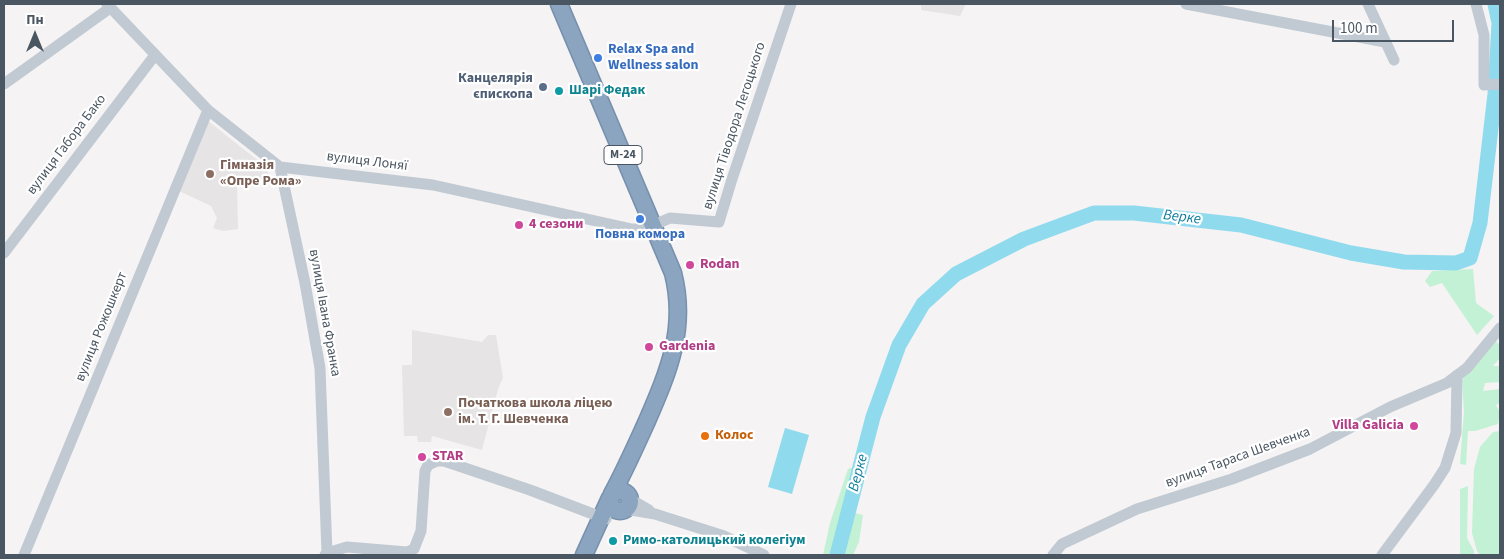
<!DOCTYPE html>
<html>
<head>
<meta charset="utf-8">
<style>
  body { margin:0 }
  #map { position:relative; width:1504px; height:559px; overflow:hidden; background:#f5f3f3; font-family:"Source Sans 3",sans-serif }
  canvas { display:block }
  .frame { position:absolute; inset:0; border:5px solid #4a5661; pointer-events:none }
  .north { position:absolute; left:10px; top:10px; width:50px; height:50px; -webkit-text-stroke:4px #fff; paint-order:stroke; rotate:0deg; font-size:14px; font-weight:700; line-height:20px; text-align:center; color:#4a5661 }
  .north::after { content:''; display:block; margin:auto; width:18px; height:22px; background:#4a5661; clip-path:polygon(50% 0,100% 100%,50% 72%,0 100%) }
  .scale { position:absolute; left:1332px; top:20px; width:122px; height:22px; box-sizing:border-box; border:2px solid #4a5661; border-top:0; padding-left:6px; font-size:15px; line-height:18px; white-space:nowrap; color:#4a5661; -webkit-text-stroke:4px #fff; paint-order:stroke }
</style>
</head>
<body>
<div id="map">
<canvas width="1504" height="559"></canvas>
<div class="frame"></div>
<div class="north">Пн</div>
<div class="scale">100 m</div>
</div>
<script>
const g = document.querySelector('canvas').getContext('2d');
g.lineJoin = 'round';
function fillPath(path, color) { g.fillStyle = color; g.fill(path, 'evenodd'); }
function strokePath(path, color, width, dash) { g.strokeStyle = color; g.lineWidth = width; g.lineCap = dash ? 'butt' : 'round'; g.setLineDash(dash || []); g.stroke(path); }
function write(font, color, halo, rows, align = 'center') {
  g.font = font + ' "Source Sans 3",sans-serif'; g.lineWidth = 4.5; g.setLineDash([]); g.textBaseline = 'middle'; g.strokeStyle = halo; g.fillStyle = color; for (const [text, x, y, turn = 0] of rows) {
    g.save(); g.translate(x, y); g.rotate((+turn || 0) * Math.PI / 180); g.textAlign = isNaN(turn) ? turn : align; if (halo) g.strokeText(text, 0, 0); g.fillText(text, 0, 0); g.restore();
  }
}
fillPath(new Path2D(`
  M921,4H966L960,16L921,10Z
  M207,120L266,167L270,178L237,185L238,229L223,231L213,228L217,218L211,206L177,190Z
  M412,330L482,342L488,335H496L503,378L498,389L482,450L432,436L431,442H418L417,436H404L402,365H412Z`), '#e6e4e5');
fillPath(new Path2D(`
  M1473,269L1476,303L1494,316L1477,335L1442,283L1430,287L1425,281L1432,271Z
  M1496,341L1500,346V358L1493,366H1500V382L1485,383L1483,391L1500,389V403L1496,405L1500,412L1498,424L1475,431H1468L1466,465L1460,464L1464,412L1462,381L1464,375Z
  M1500,431V555H1480L1477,551L1472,533L1474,469L1480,447L1493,432Z
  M854,467L847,511L863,515L859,542L853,555H823L830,523L848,469Z
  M1468,486L1467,538L1474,551V555H1460V489Z`), '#c3f1d5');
fillPath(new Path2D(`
  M785,428L809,435L792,494L768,487Z`), '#90daee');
strokePath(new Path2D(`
  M837,555L873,417L899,345L923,304L956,274L1024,239L1094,213H1134L1241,225L1351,253L1404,262L1456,263L1470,258L1480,223L1495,94L1499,23L1495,4`), '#90daee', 15);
const highway = new Path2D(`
  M559,4L673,273C687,328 669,370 647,421C636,445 625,470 612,494
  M610 501a10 10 0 1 1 20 0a10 10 0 1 1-20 0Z
  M584,555L610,498`);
strokePath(highway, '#7690ad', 19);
strokePath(new Path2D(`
  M107,4L208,110L280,167L433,185L632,229H645L670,218L719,222L732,179L791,4
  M1186,4L1385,42
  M1368,4L1394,60
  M1476,4L1484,35V85L1500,84
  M4,84L110,8
  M280,167L305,283L320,368L327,553L325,555
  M4,253L155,55
  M630,499L649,510
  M625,509L655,514L724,536L764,555
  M327,553L347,547L407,552L414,549L421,531L425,471L428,465L437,461H444L530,490L606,519
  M24,555L208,110
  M1053,555L1062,544L1137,509L1232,479L1310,449L1390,407L1447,383L1467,368L1500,328
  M1382,555L1434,485L1445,468L1456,433L1457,375`), '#c1cad2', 11);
strokePath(highway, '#8ba5c1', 16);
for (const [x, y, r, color] of [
  [598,58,5,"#3f7fe0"],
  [543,87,5,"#5c6f8a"],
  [559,91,5,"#0f9aa8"],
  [210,174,5,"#8d6e63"],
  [640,219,5,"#3f7fe0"],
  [519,225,5,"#d1479c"],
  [690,265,5,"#d1479c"],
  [649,347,5,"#d1479c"],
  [448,412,5,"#8d6e63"],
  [1414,426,5,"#d1479c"],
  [705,436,5,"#e8710a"],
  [422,457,5,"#d1479c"],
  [613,541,5,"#0f9aa8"]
]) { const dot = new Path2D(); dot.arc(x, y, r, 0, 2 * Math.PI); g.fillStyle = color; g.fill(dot); strokePath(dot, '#fff', 2); }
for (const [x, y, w] of [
  [623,155,38]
]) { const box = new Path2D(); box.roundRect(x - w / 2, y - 9.5, w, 19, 4); g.fillStyle = '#fff'; g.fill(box); strokePath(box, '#4a5661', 1); }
write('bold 12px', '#4a5661', null, [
  ["М-24",623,155]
]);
write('bold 14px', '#366cbe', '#fff', [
  ["Relax Spa and",608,50],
  ["Wellness salon",608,66],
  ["Повна комора",640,235,"center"]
], 'left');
write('bold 14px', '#4e5e75', '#fff', [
  ["Канцелярія",533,79],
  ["єпископа",533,95]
], 'right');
write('bold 14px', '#0d838f', '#fff', [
  ["Шарі Федак",569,91],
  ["Римо-католицький колегіум",623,541]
], 'left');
write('14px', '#4a5661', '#fff', [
  ["вулиця Тіводора Легоцького",735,126,-72],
  ["вулиця Габора Бако",67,145,-53],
  ["вулиця Лоняї",367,162,7],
  ["вулиця Івана Франка",324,313,80],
  ["вулиця Рожошкерт",102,327,-68],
  ["вулиця Тараса Шевченка",1238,458,-20]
]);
write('bold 14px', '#785e54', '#fff', [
  ["Гімназія",220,166],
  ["«Опре Рома»",220,182],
  ["Початкова школа ліцею",458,404],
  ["ім. Т. Г. Шевченка",458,420]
], 'left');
write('bold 14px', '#b23c85', '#fff', [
  ["4 сезони",529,225],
  ["Rodan",700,265],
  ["Gardenia",659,347],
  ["Villa Galicia",1404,426,"right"],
  ["STAR",432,457]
], 'left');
write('bold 14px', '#c56008', '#fff', [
  ["Колос",715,436]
], 'left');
write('italic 15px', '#0c7c9b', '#fff', [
  ["Верке",1182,218,7],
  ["Верке",859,473,-75]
]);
</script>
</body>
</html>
